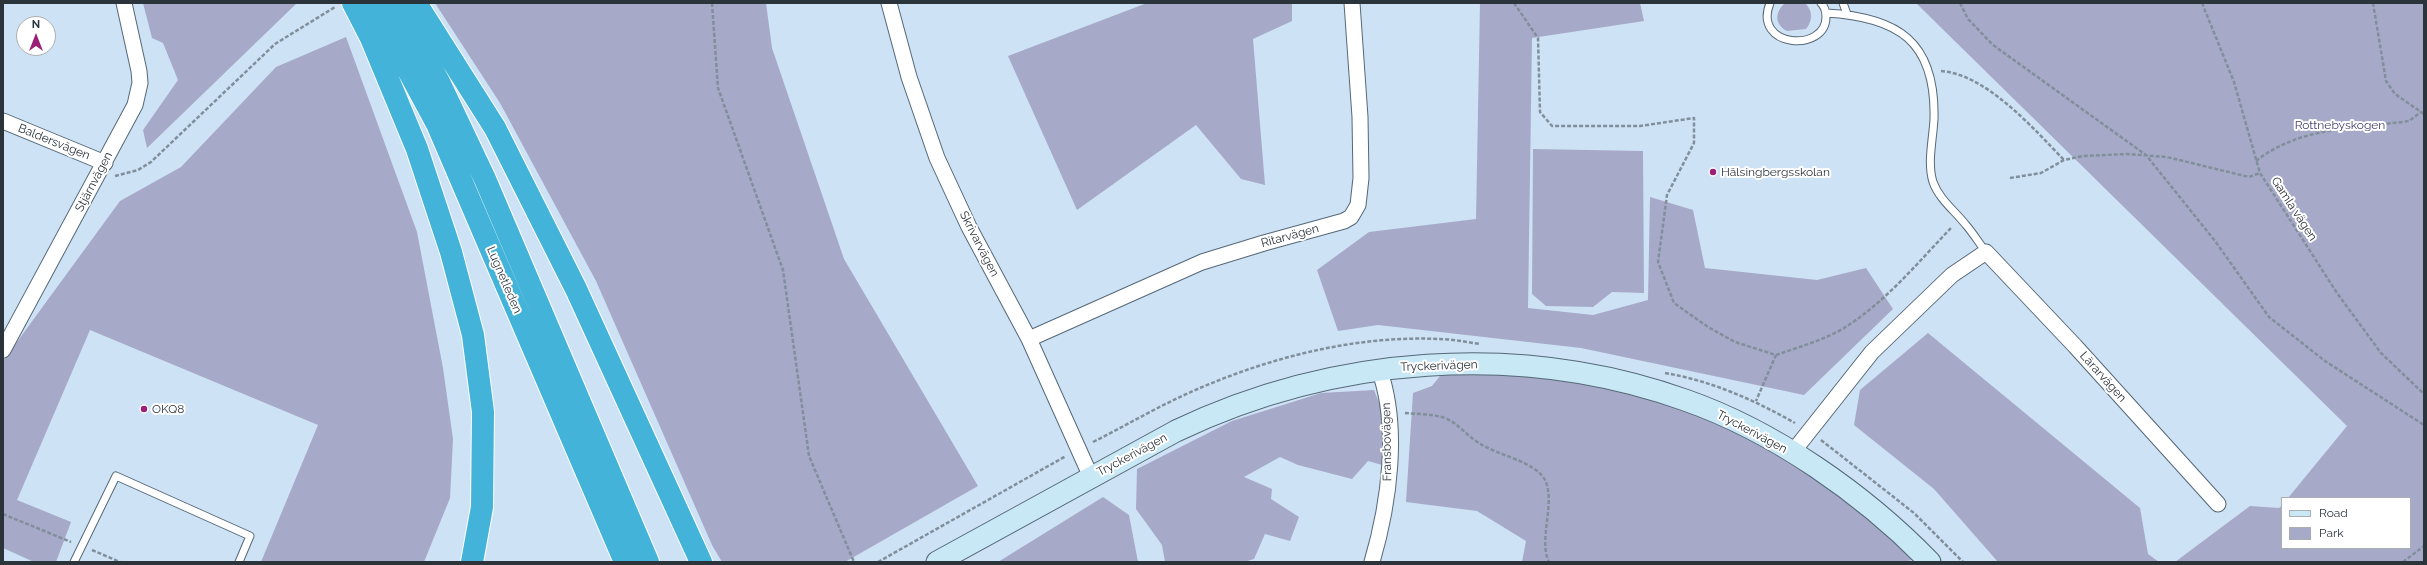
<!DOCTYPE html>
<html>
<head>
<meta charset="utf-8">
<style>
  body { margin:0 }
  #map { position:relative; width:2427px; height:565px; overflow:hidden; background:#cde2f4; font-family:Raleway,sans-serif }
  canvas { display:block }
  .frame { position:absolute; inset:0; border:4px solid #2c343b; pointer-events:none }
  .legend { position:absolute; left:2281px; top:497px; width:130px; height:52px; box-sizing:border-box; background:#fff; border:1px solid #abaeb1; margin:0; padding:5px 7px; list-style:none; font-size:12px; color:#2c343b }
  .legend li { display:flex; align-items:center; gap:8px; height:20px }
  .legend b { width:20px; border:1px solid #abaeb1 }
  .north { position:absolute; left:16px; top:16px; width:40px; height:40px; box-sizing:border-box; background:#fff; border:1px solid #abaeb1; border-radius:50%; rotate:0deg; font-size:11px; font-weight:700; line-height:16px; text-align:center; color:#2c343b }
  .north::after { content:''; display:block; margin:auto; width:14px; height:18px; background:#9c2078; clip-path:polygon(50% 0,100% 100%,50% 72%,0 100%) }
</style>
</head>
<body>
<div id="map">
<canvas width="2427" height="565"></canvas>
<div class="frame"></div>
<ul class="legend">
<li><b style="height:5px;background:#c7e8f4"></b>Road</li>
<li><b style="height:11px;background:#a7a9c8"></b>Park</li>
</ul>
<div class="north">N</div>
</div>
<script>
const g = document.querySelector('canvas').getContext('2d');
g.lineJoin = 'round';
function fillPath(path, color) { g.fillStyle = color; g.fill(path, 'evenodd'); }
function strokePath(path, color, width, dash) { g.strokeStyle = color; g.lineWidth = width; g.lineCap = dash ? 'butt' : 'round'; g.setLineDash(dash || []); g.stroke(path); }
function write(font, color, halo, rows, align = 'center') {
  g.font = font + ' Raleway,sans-serif'; g.lineWidth = 4; g.setLineDash([]); g.textBaseline = 'middle'; g.strokeStyle = halo; g.fillStyle = color; for (const [text, x, y, turn = 0] of rows) {
    g.save(); g.translate(x, y); g.rotate((+turn || 0) * Math.PI / 180); g.textAlign = isNaN(turn) ? turn : align; if (halo) g.strokeText(text, 0, 0); g.fillText(text, 0, 0); g.restore();
  }
}
fillPath(new Path2D(`
  M143,3H297L147,148L143,130L178,80L163,43L152,38Z
  M435,3H766L772,48L844,259L978,486L845,562H722L712,545L596,281L500,103Z
  M1147,3H1292V21L1253,39L1265,185L1241,179L1196,125L1077,210L1008,56Z
  M1480,3H1640L1644,21L1532,38L1528,308L1593,315L1648,300L1650,197L1693,210L1705,268L1817,280L1866,268L1893,309L1804,395L1581,348L1378,325L1338,331L1317,270L1369,232L1476,219Z
  M1785,3H1805C1813,11 1813,20 1806,29L1787,31C1774,24 1775,12 1785,3Z
  M1916,3H2424V562H2175L2250,506L2279,508L2282,505V548H2410V498H2288L2347,426Z
  M346,37L417,232L443,368L453,439L450,498L424,562H261L318,425L90,330L17,500L71,522L56,562H34L3,548V361L120,201L181,167L276,67Z
  M1533,149L1643,151L1644,293L1612,292L1593,307L1546,306L1532,294Z
  M1928,333L2140,508L2148,554L2159,562H1998L1934,489L1854,425L1860,390Z
  M1496,367L1663,400L1783,454L1835,489L1919,559L1901,562H1522L1526,541L1477,511L1406,502L1413,393L1432,386L1440,376Z
  M1374,390L1384,415L1386,466L1368,461L1352,479L1298,465L1280,457L1244,477L1272,489L1271,499L1299,517L1290,541L1265,534L1254,559L1244,562H1165L1162,545L1136,509L1137,469L1232,421L1321,393Z
  M1103,497L1129,515L1138,562H998Z`), '#a7a9c8');
const lane = new Path2D(`
  M1770,3C1752,48 1826,53 1826,17C1826,12 1825,7 1821,3
  M1843,3L1847,14
  M1826,13C1898,17 1936,41 1934,119C1933,139 1927,163 1933,182C1939,199 1955,211 1966,225C1973,233 1979,243 1986,252
  M74,562L116,476L250,536L239,562`);
const street = new Path2D(`
  M889,3L909,77L937,158L969,227L1029,339L1091,477
  M3,121L105,163
  M1029,339L1202,262L1264,243L1344,221L1351,217L1358,205L1361,178L1360,117L1352,3
  M3,350L135,105L140,83L139,71L124,3
  M1792,453L1872,352L1952,275L1986,252L2075,346L2218,504
  M1372,562C1389,504 1400,427 1379,369`);
const secondary = new Path2D(`
  M937,562L1176,431C1333,356 1519,341 1685,400C1774,431 1864,494 1930,562`);
const highway = new Path2D(`
  M353,3L371,38L417,149L451,252L473,335L483,412L482,507L472,562
  M372,3L437,124L625,562
  M396,3L439,82L485,179L648,562
  M416,3L495,128L576,289L701,562`);
strokePath(lane, '#556878', 9);
strokePath(street, '#556878', 17);
strokePath(secondary, '#556878', 23);
strokePath(highway, '#fff', 24);
strokePath(new Path2D(`
  M712,3L718,88L783,270L809,456L854,562
  M1514,3L1538,38L1540,112L1552,126H1640L1694,118V143L1667,195L1658,262L1674,303L1708,327L1735,342L1776,355L1756,401
  M1960,3L1968,19L1993,45L2146,155L2215,241L2269,317L2325,361L2424,425
  M2202,3L2234,82L2260,173L2337,293L2381,353L2424,394
  M2373,3L2386,81L2395,94L2424,114
  M1941,71C1986,74 2034,129 2064,160
  M2256,161C2301,126 2354,129 2409,121L2421,112
  M115,176L138,170L151,162L275,44L335,7
  M2010,178L2041,173L2064,160L2083,156L2127,154L2167,157L2249,177L2260,173
  M1776,355C1799,347 1824,340 1844,328C1886,302 1919,261 1952,227
  M1665,373C1712,381 1754,400 1795,423
  M1405,413C1418,414 1432,414 1445,418C1459,424 1466,435 1479,443C1496,455 1535,461 1545,480C1556,502 1538,540 1549,562
  M1821,440L1914,513L1963,562
  M1093,442C1123,427 1152,410 1182,396C1260,360 1351,335 1438,339C1452,339 1466,342 1480,344
  M3,514L71,542
  M92,550L120,562
  M878,562L1066,456
  M2403,562L2424,546`), '#808f9b', 2.5, [4, 2]);
strokePath(lane, '#fff', 7);
strokePath(street, '#fff', 15);
strokePath(secondary, '#c7e8f4', 21);
strokePath(highway, '#44b3d9', 22);
for (const [x, y, r, color] of [
  [1713,172,4,"#9c2078"],
  [144,409,4,"#9c2078"]
]) { const dot = new Path2D(); dot.arc(x, y, r, 0, 2 * Math.PI); g.fillStyle = color; g.fill(dot); strokePath(dot, '#fff', 1.5); }
write('12px', '#434270', '#fff', [
  ["Rottnebyskogen",2340,125]
]);
write('12px', '#2c343b', '#fff', [
  ["Baldersvägen",54,142,22],
  ["Stjärnvägen",94,182,-62],
  ["Gamla vägen",2294,209,57],
  ["Ritarvägen",1290,236,-15],
  ["Skrivarvägen",979,244,63],
  ["Lugnetleden",504,280,67],
  ["Tryckerivägen",1439,366,-2],
  ["Lärarvägen",2103,377,48],
  ["Tryckerivägen",1752,432,28],
  ["Fransbovägen",1387,442,-91],
  ["Tryckerivägen",1132,455,-28]
]);
write('12px', '#2c343b', '#fff', [
  ["Hälsingbergsskolan",1721,172],
  ["OKQ8",152,409]
], 'left');
</script>
</body>
</html>
